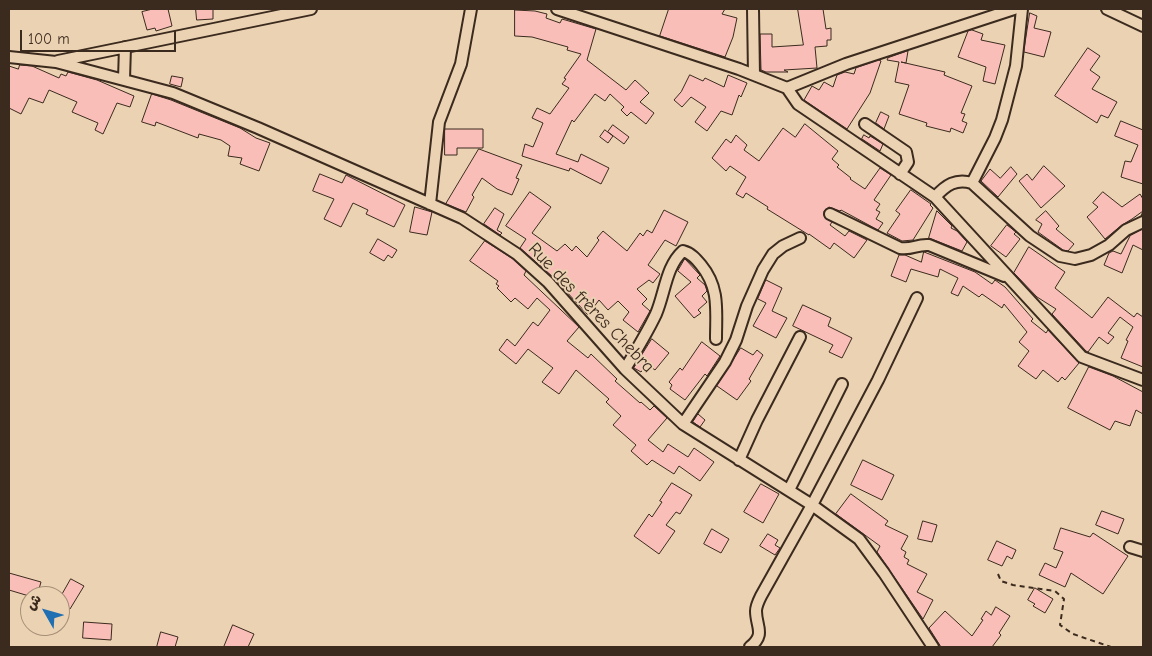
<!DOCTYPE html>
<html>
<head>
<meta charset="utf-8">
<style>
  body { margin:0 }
  #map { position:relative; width:1152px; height:656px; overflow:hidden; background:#ebd2b3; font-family:"Comic Neue","Playpen Sans Arabic",sans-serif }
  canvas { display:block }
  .frame { position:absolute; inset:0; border:10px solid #3b2a1e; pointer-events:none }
  .north { position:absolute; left:20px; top:586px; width:50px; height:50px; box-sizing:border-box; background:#ebd2b3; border:1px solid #a58f77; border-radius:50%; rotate:308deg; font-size:14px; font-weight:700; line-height:20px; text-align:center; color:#3b2a1e }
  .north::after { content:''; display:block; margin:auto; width:18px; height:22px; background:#1f6fb2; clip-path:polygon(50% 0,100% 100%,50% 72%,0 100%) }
  .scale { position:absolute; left:20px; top:30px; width:156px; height:22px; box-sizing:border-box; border:2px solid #3b2a1e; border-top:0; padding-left:6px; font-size:15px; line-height:18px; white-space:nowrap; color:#3b2a1e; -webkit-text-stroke:4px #ebd2b3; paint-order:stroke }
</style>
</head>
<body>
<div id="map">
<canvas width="1152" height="656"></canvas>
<div class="frame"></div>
<div class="north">ش</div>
<div class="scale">100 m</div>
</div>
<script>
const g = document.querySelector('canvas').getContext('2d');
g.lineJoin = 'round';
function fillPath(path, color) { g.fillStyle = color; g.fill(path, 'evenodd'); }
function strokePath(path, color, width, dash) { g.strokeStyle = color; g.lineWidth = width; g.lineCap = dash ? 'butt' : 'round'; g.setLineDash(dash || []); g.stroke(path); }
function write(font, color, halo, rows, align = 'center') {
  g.font = font + ' "Comic Neue",sans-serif'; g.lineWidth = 4; g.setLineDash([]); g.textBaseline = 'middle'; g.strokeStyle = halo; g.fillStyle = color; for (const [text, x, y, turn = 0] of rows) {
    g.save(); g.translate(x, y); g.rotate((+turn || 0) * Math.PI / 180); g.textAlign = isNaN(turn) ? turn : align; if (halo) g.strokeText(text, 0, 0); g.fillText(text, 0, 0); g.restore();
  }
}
const building = new Path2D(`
  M153,9H168L172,26L156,31L155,28L147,30L142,12Z
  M196,9H213V19L197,20Z
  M669,9H725L722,14L737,18L733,37L725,57L660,36Z
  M798,9H823L826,29L831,28V40H827V46L815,47L817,68L784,70L788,72H766L761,70L760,34H772V47L803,45Z
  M515,10L535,11L547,14L546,18L560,23L562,19L596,29L587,60L626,90L635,80L649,93L640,102L654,113L646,124L631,112L627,116L621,110L624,107L610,94L605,101L595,94L574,122L572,120L556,154L578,162L581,154L609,168L601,184L570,168L569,171L522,156L525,144L533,147L543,123L532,118L537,108L550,114L569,88L562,84L566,79L564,78L581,54L567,50L568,47L532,37L515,36Z
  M1030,13L1037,16L1034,28L1051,32L1044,57L1024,52Z
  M972,30L983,34L981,40L1005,45L995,84L983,81L986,67L958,57L968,31Z
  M1088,48L1100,56L1090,70L1100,77L1092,89L1117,102L1108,118L1101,115L1097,123L1055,96Z
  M908,51L906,63L901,62L945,72L944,75L972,86L961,113L965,114L962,121L967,123L963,133L951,128L950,132L926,126L927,123L899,114L909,85L895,82L899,62L887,60L888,58Z
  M879,60L881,61L870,93L847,129L804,100L812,86L819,90L824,82L833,87L837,75L845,72L854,74L856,68Z
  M20,65L32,66L59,78L61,74L66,76L68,72L97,80L134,96L130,107L117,103L103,134L95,130L98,123L72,112L77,102L49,90L43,103L29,98L21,114L9,108V66L18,69Z
  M690,75L703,81L705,78L724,87L728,75L747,83L741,97L739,95L732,115L721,111L707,131L695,122L706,107L691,97L682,107L674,100L681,92Z
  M172,76L183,78L181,87L170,84Z
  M152,94L171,100L240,128L256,138L270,143L259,171L240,164L242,158L228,156L230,146L221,140L199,134L198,138L156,122L155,126L142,122Z
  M881,112L889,116L884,129L876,123Z
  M1121,121L1143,130V184L1121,177L1125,161L1131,162L1138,145L1115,136Z
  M805,124L838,151L832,159L839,165L837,167L851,178L850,179L865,189L880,168L891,175L874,200L880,204L876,210L880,212L876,219L883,223L878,230L841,210L840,211L829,207L824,211L825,218L832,222L830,225L845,236L849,231L867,240L854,258L834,243L830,249L809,234V235L767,209L768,207L746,193L743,198L736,194L746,177L730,166L726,171L712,158L726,139L731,143L736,135L747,145L744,150L759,161L783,128L795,137Z
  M613,125L629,137L624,144L608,132Z
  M445,129H483V148H457V155H445Z
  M605,130L613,136L608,143L600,137Z
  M864,135L869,138L870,136L883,144L880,151L862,139Z
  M479,149L522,165L516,178L519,179L512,195L497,189L482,178L472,195L474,197L466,212L446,204Z
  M1044,166L1065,186L1041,208L1019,181L1027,174L1032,180Z
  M1011,167L1017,174L998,197L981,181L990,169L1000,178Z
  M320,174L342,183L346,175L405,205L394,227L366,214L368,210L353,203L341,227L324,219L334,199L313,191Z
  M911,190L931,204L930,205L933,208L913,240L902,241L887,233L900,214L896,211Z
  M530,192L551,207L532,233L557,251L565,244L572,251L576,246L587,257L599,240L597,238L603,231L627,251L640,233L643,236L647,230L652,233L664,210L688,222L676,246L665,240L648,265L660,274L653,283L649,280L637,289L647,299L642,304L650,311L638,332L623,320L629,312L618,301L608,310L599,300L588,315L553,277L520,248L526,239L506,226Z
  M1103,192L1122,207L1140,194L1143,199V215L1141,216L1143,211L1132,219L1122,225L1105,239L1087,217L1098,207L1093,203Z
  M415,207L432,212L427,235L410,232Z
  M495,208L504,214L497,230L502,233L500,235L484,224Z
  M937,211L952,226L951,228L957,231L967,242L962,251L929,238Z
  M1046,211L1059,226L1056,229L1074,244L1068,251L1063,250L1038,232L1042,224L1036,220Z
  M1007,225L1016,232L1014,234L1020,239L1006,257L991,246Z
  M1143,229V250L1133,245L1122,273L1104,265L1109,253L1113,251L1121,254L1130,236Z
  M378,239L397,250L392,258L388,255L384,261L370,253Z
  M485,241L513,259L526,271L524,275L579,327L567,341L588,358L591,354L617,379L615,381L640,403L641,402L650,410L654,406L667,418L648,440L663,452L668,444L688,457L694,448L714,462L700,481L679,466L674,474L652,460L647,465L631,451L636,445L613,425L621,416L606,402L609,399L576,370L559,394L542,382L553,368L528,349L516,364L499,350L507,339L515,346L533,322L538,326L550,310L537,298L528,309L515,298L511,302L497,288L499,286L496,284L498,281L470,261Z
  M1029,247L1065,272L1055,288L1092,318L1108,297L1134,317L1137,313L1143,317V367L1121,358L1128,341L1126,340L1133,327L1120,317L1108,333L1114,337L1108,344L1099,337L1088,352L1086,351L1052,314L1056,309L1037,297L1014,273Z
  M924,252L975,272L992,284L995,280L1005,287L1033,319L1031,321L1046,333L1048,330L1079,363L1065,380L1062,377L1058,382L1043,370L1036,379L1018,366L1029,351L1019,342L1027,332L1004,304L1002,308L982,294L979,297L963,286L958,296L951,293L958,278L940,269L938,277L911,269L906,282L891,276L899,255H905L921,262Z
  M685,259L700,275L697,278L705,285L707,291L702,296L707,302L698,310L701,313L694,318L675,296L691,282L678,271Z
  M766,280L782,288L772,311L787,318L776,338L753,326L766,303L758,299Z
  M803,305L831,318L828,326L852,338L842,358L829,352L833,345L793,326Z
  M652,339L669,353L655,370L647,364L641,372L634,368Z
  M702,342L720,356L707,376L705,374L685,400L670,389L672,385L669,382L680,368L682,370Z
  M741,348L753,355L757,350L763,355L749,379L751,381L737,400L717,386Z
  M1089,367L1113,376L1143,392V414L1136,410L1130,426L1115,421L1110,430L1068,408Z
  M698,414L705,420L700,427L693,422Z
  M863,460L894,475L882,500L851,485Z
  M672,483L692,495L680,514L676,512L666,525L675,531L659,554L634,536L649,514L652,517L662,502L660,501Z
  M761,484L779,494L763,523L744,512Z
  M851,494L888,521L885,525L908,536L901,549L906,552L904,557L909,560L907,564L927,574L917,592L933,600L923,619L877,552L880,546L836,514Z
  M1102,511L1124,519L1118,534L1096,525Z
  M923,521L937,525L932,542L918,539Z
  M1061,528L1090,537L1093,533L1128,556L1103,594L1071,573L1065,587L1039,575L1045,563L1056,568L1063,552L1054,549Z
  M712,529L729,539L721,553L704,544Z
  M768,534L778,540L775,545L780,548L775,555L760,546Z
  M997,541L1016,550L1012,559L1007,556L1002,566L988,560Z
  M9,573L41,582L37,596H29L9,590Z
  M71,579L84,586L70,609L60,604V598Z
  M1035,588L1053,599L1045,613L1033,606L1035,604L1028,600Z
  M996,607L1010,616L999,633L1001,635L992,647H941L929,628L945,611L972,636L983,620L981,619L986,611L991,615Z
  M84,622L112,624L111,640L83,638Z
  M233,625L254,634L248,647H224Z
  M161,632L178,637L175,647H157Z`);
fillPath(building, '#fabeb9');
strokePath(building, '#3b2a1e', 1);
const minor = new Path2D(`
  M557,9L739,69L787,88L846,64L1014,9
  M753,9L754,75
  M1107,9L1143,26
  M9,57L56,62L173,93L258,128L462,218L517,254L548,282L625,369L683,424L812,505L859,539L884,573L933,647
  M58,61L311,9
  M124,79L125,47
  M787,88L798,104L935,197L1082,357L1143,380
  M865,124L906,152L908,162L900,174
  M972,183L995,138L1002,120L1016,66L1022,9
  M935,197C946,185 956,178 972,183L1030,236L1060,256L1075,259L1091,255L1109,245L1126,230L1143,222
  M430,204L439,122L461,64L471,9
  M830,214L900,248C913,250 916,244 929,245L1004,276
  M625,369C636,351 647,333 656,314C665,293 666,266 683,251C691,253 696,259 701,265C720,288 716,311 716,339
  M683,424L725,362L736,340L747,306L763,270L773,254L783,246L800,238
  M739,460L757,420L800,337
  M789,490L842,384
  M1130,547L1143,551
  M750,647C766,634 756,627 756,611C756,606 759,600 761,596L812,505L878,380L917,298`);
strokePath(minor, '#3b2a1e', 14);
strokePath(new Path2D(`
  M998,574L1001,581L1013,585L1055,591L1064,599L1060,625L1073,634L1111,647`), '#3b2a1e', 2, [5, 4]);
strokePath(minor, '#ebd2b3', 10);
write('18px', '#3b2a1e', '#ebd2b3', [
  ["Rue des frères Chebra",591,308,46]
]);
</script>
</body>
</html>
